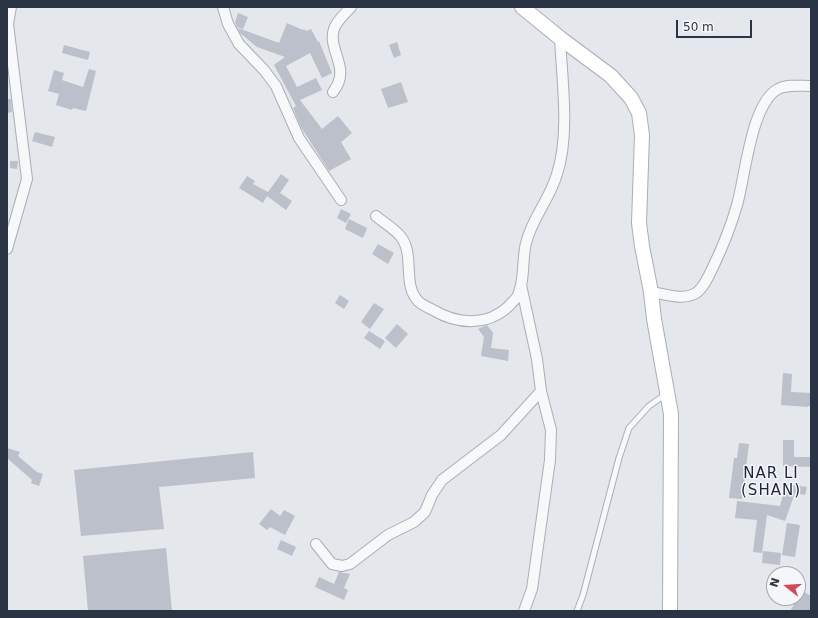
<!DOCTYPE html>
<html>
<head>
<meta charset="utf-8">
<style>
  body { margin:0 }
  #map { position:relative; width:818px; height:618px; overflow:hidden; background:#e4e7ec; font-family:"DejaVu Sans",sans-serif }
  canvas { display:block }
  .frame { position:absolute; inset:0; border:8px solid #2b3445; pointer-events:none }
  .north { position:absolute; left:766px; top:566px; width:40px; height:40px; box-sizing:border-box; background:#f4f6f9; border:1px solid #a4a8b1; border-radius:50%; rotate:287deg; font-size:11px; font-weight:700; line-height:16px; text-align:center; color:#2b3445 }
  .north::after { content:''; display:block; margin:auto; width:14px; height:18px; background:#d1495b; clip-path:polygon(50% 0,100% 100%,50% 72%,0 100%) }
  .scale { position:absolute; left:676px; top:20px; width:76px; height:18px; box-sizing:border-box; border:2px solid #2b3445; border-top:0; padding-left:5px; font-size:12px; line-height:14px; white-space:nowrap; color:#2b3445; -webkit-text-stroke:3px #f4f6f9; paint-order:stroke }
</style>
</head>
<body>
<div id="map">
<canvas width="818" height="618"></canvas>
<div class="frame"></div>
<div class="north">N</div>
<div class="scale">50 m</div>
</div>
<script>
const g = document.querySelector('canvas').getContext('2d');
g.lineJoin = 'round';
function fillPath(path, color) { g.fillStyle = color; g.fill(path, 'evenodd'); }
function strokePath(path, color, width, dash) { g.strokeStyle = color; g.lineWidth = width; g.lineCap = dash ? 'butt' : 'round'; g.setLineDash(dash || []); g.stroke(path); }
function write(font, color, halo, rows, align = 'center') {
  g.font = font + ' "DejaVu Sans",sans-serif'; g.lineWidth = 3; g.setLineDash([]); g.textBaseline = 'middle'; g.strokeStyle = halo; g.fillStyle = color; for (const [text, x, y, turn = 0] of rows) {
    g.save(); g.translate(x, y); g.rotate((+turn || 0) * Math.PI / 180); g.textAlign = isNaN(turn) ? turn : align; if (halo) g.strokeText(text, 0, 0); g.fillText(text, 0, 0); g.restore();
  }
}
fillPath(new Path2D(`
  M238,13L248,17L243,29L237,27L235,22Z
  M287,23L303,30L304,29L306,31L311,29L318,42L319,41L332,73L322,78L310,53L286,66L297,87L316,78L322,90L300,100L322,129L338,116L352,133L341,142L351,159L329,171L301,127L293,108L296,106L274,65L285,57L257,47L240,33L238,28L279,43Z
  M397,42L401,55L394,58L389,45Z
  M64,45L90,52L88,60L62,53Z
  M89,69L96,71L86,111L73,108L72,110L56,105L59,94L48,91L54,70L64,73L62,80L83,87Z
  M401,82L408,102L388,108L381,89Z
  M7,99H11L12,112L7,113Z
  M35,132L55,137L52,147L32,141Z
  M10,161H18L17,169L10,168Z
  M281,174L289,180L280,193L292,201L286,210L267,196L263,203L239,188L247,176L255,181L253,184L268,192Z
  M341,209L351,214L346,223L337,218Z
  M349,219L367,228L363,238L345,229Z
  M378,244L394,253L388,264L372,254Z
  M340,295L349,301L344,309L335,303Z
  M374,303L384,309L370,329L361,322Z
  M397,324L408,334L396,348L385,338Z
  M487,325L493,333L491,348L509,350L508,361L481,356L484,337L478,329Z
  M369,331L385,341L380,349L364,338Z
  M783,373L792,374L791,392L811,393V406H808V407L781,405Z
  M783,440H794V457H811V467L783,466Z
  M739,443L749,444L742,499L729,498L734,458H737Z
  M7,448L20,452L18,456L37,472L43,474L39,486L31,483L32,480L7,458Z
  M253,452L255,478L159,487L164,529L81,536L74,470Z
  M786,484L807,487L805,495L795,493L785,521L767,515L762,553L753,552L757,520L735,518L737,501L780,506Z
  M271,509L280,516L284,510L295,516L285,535L270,527L267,530L259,524Z
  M787,523L800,525L795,557L782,555Z
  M281,540L296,547L292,556L277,549Z
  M166,548L172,611H88L83,556Z
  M763,551L781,553L780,565L762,563Z
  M339,572L350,574L344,588L348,590L344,600L315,587L319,577L334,584Z
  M798,588L811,596V611H790L795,603L788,598H798Z`), '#bbc0ca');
const lane = new Path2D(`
  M577,611L583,595L619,458L629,428L649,406L666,394`);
const street = new Path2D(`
  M223,7L228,24L239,44L264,70L276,86L299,138L341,200
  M333,92C335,89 338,85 339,81C345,64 328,46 334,29C337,20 345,14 351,7
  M376,216C384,223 395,229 401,237C415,255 402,284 418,301C422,305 429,308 433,310C458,325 488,326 509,306C511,303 515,300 517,297C525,283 522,258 526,243C532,218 550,199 557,174C570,134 562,81 560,38
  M7,249L27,179L8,24L11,7
  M651,292C665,294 683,301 696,293C704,288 710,273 714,265C723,246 731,226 737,205C745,178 751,103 778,89C787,84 801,86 811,86
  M316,544L332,564L342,566L350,564L388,535L414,522L425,512L432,495L442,480L501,435L541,391L537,359L521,285
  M524,611L532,589L550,460L551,430L541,391`);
const secondary = new Path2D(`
  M522,7L560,38L611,76L631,98L639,113L642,135L639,223L642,246L651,292L654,319L671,414L670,611`);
strokePath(lane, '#a9aeb7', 7);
strokePath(street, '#a9aeb7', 12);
strokePath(secondary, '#a9aeb7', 16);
strokePath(lane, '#f7f8fa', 5);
strokePath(street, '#f7f8fa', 10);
strokePath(secondary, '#fff', 14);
g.letterSpacing = '1px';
write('15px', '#1d2536', '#f4f6f9', [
  ["NAR LI",771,474],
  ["(SHAN)",771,491]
]);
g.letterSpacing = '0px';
</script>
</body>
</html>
